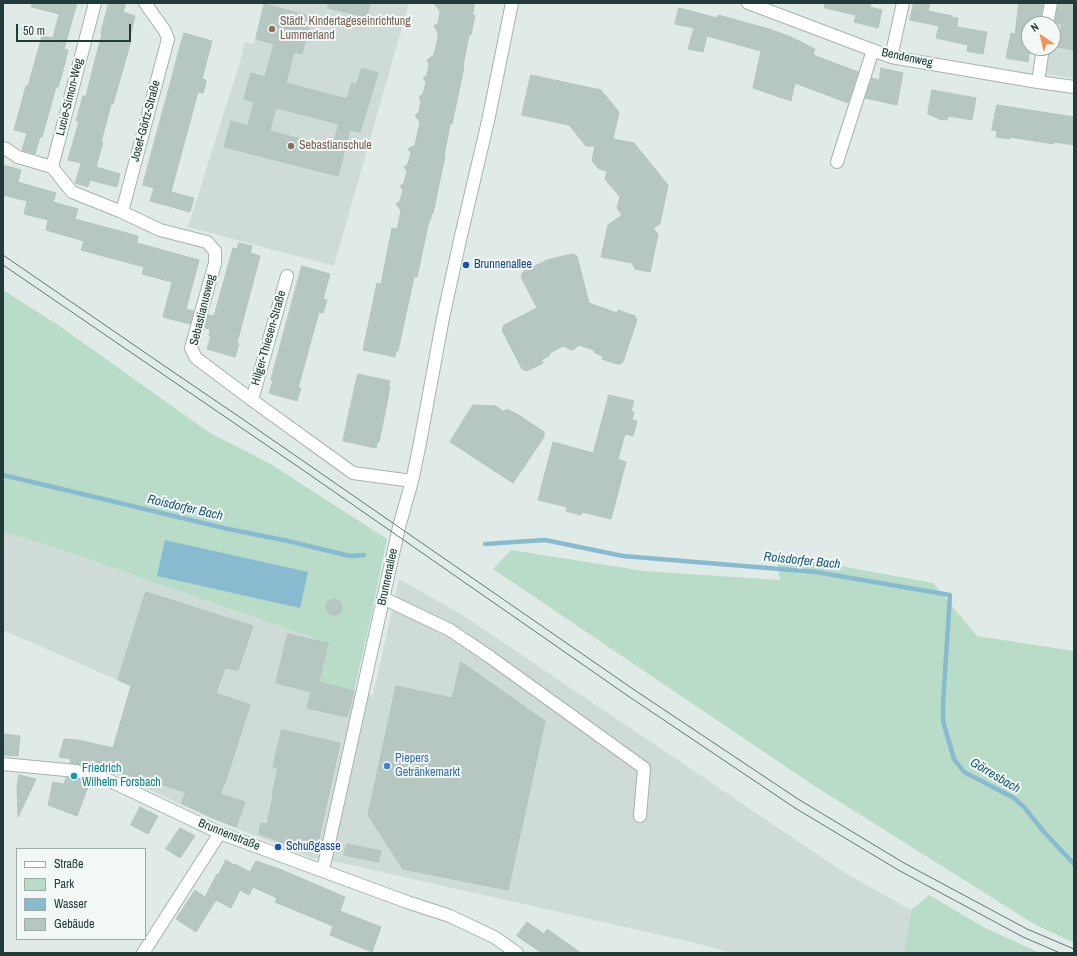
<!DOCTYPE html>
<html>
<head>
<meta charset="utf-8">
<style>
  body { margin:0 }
  #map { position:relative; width:1077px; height:956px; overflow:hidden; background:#e0ebe8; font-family:"Archivo Narrow",sans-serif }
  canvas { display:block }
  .frame { position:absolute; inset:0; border:4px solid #213b38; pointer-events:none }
  .legend { position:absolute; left:16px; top:848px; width:130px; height:92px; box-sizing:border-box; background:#f1f8f5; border:1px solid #9eaca9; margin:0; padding:5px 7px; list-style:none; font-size:12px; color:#213b38 }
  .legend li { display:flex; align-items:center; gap:8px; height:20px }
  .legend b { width:20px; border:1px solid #9eaca9 }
  .north { position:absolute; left:1021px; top:16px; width:40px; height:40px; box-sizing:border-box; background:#f1f8f5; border:1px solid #9eaca9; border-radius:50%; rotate:325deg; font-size:11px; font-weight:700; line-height:16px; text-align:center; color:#213b38 }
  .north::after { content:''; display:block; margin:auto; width:14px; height:18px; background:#f0935a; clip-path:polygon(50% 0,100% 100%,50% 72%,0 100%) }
  .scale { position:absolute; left:16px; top:24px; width:115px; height:18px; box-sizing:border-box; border:2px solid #213b38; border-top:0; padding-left:5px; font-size:12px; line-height:14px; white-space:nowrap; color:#213b38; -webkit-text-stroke:3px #f1f8f5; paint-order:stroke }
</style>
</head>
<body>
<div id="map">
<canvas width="1077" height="956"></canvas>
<div class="frame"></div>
<ul class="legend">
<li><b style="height:5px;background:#fff"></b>Straße</li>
<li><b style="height:11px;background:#b9dcc8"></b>Park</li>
<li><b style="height:11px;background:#89bbd0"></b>Wasser</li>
<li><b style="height:11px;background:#b6c6c1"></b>Gebäude</li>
</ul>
<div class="north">N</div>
<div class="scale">50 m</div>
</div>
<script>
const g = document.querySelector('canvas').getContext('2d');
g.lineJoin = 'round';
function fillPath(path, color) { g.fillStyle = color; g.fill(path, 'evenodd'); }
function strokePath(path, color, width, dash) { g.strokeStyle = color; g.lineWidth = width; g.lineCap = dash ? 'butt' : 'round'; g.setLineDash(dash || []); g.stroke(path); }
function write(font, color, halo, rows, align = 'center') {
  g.font = font + ' "Archivo Narrow",sans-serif'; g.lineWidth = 4; g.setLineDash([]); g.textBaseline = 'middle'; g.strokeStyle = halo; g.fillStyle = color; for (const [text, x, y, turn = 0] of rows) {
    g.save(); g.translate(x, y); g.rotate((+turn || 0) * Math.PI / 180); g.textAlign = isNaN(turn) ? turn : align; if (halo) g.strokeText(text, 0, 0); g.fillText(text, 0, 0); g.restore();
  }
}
fillPath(new Path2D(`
  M263,3H409L334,266L188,227L239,65L245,42L254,44Z
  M1058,3H1074V78L1046,74L1050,48H1053V32Z
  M3,532L59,549L328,643L319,682L373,695L399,579L464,616L845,873L911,910L904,953H731L696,943L342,863L312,858L208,817L107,770L131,686L3,630Z`), '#cfdbd7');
fillPath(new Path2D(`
  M3,290L61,327L210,433L269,463L387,539L371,617L354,691L319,682L328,643L59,549L3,532Z
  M511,550L644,571L780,580L776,554L933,583L977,636L1074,651V943L1034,924L813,785L493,569Z
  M929,895L985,928L1040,953H904L911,910Z`), '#b9dcc8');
fillPath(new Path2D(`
  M165,540L308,572L300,608L157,576Z`), '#89bbd0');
strokePath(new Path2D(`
  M3,475L228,529L288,541L350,556L364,555
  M485,544L545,540L623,556L816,572L950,595L943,704V721L954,759L964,772L1014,798L1024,807L1044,832L1074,864`), '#89bbd0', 4.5);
const building = new Path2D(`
  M32,3H77L64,49L68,50L65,63L58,87H56L42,137H40L35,154L22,150L27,133L14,130L26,86H28L42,36L53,38L59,14L32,7Z
  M109,3H126L123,12L135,16L129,41H131L113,104H111L108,116L101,142H103L96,167L120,174L117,187L90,180L88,187L75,183L81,163L68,160L79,121H76L83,96H86L95,60L102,34L101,33Z
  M329,3H370L367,17L328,8Z
  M434,3H475L472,15H475L471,35H469L463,66L464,67L452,124H450L447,140L444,155L445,156L433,213H432L430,221H429L417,277H414L398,351H396L395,357L363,350L377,283L381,284L392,228L397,229L401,211L396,204L400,201L403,190L400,186L404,183L407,171L404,167L408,164L411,153L408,149L415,145L420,122L415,115L419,112L421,101L419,97L423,94L426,82L423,78L427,75L429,64L427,60L434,55L438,37V33L434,26L438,23L440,12Z
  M825,3H871L870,7L882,10L878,28L854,22L856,15L825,8Z
  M914,3H930L928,11L952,16L951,17L958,18L957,27L987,32L983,54L967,51L968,45L936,38L939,26L910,20Z
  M1019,3H1043L1040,21L1033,20L1032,22L1029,21V48H1030L1028,62L1006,58L1011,33L1015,34Z
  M1058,3H1074V50L1058,47L1062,24L1055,23Z
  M265,4L312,17L302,54L294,52L286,83L347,99L352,83L356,85L362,68L378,73L360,132L350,130L338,176L224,147L231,121L248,126L254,102L244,99L251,73L265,77L274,44L256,39ZM276,108L339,124L332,147L270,131Z
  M679,8L717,18L718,15L769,29L791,37L815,49L813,55L858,72L848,103L795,83L791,101L753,88L761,51L707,36L703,52L688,49L694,28L675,24Z
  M184,33L212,41L202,79L206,80L205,86L203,93L198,92L171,192L194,198L190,212L150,201L154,188L143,185Z
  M881,68L903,73L897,105L865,98L872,78L879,80Z
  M531,75L601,90L619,112L613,139L634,143L668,185L660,224L653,228L658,235L650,272L635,269L632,263L601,257L608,225L622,215L617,208L620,197L605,179L607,171L599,169L592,161L595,146H586L569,125L522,115Z
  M932,90L976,98L972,120L949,116L947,120L939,119L928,114Z
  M997,105L1074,117V145L1054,142L1053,144L1010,137V139L996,137L997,131L992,130Z
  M3,165L21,170L18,182L56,193L53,202L78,209L75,219L138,236L137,243L199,260L186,309L194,311L190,324L163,317L172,282L142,274L144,267L81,250L84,241L46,230L48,220L24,214L27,201L3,195Z
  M239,243L252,246L250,253L260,256L237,343L239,344L235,357L207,349L211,336H209L210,329L205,328L208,315L214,316L233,248L237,249Z
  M573,254L577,256L589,303L617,313L618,310L635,316L637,320L623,362L620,364H617L602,359L603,356L595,353L594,350L579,345L574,349L572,350L563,346L550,353L549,356L541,360L543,363L527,371L522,369L502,330L504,325L537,308L521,277L523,272L547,260Z
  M302,266L330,274L323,299L327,300L323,313L319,312L298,388H301L297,401L269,393L273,381L271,380Z
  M358,374L390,381L388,387H390L384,418L379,442H377L376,448L343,441Z
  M609,395L634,401L631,411L634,412L632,420L637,421L633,436L625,434L618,459L626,462L611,519L582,512L581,515L566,511L567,507L538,500L553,442L593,453Z
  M473,405L496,406L504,412L506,409L517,414L544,432V437L513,483L450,442Z
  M146,592L253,626L238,670L225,668L216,693L250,705L226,780L220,794L245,802L236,827L213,818L181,803L186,792L119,772L118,773L95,767V768L78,764L70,763L71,759L59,757L64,739L78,740L113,748L131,686L118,680Z
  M326 607a8 8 0 1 1 16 0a8 8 0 1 1-16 0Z
  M288,634L328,643L319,682L354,691L347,717L307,708L311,692L276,683Z
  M461,662L545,721L508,890L403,869L368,815L396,686L452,698Z
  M282,730L340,743L317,848L309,852L259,834L261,823L267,824L273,796L272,795L278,768L273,767Z
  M5,734L20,736L18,756L3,755Z
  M19,775L36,779L18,817L17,788Z
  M66,778H75L90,782L77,816L48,805L53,782L64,784Z
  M140,807L158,816L148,834L131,825Z
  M180,828L195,836L180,858L166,849Z
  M347,844L381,851L378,862L344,855Z
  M226,860L234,865L235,864L250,872L256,861L282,870L345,897L340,911L381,927L372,952L330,935L333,926L275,902L277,898L253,887L249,895L240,890L231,908L216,900L196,932L176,919L195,890L205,897L217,874L218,875Z
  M527,922L544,934L547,929L581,953H542L517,936Z`);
fillPath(building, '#b6c6c1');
strokePath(building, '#b3c4c0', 1);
const minor = new Path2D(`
  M748,3L891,57L1038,82L1074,87
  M1047,24L1051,3
  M891,57L903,3
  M1038,82L1043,48
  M3,148L6,149L18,157L52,167L72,192L122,212L160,230L207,242L215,251V263L191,348L196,358L252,400L353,473L412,481
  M837,162L873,50
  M52,167L95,3
  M122,212L168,39L165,31L145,3
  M252,400L287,276
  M383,598L450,630L490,657L644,768L640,816
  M3,764L76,771L106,779L220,833L407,902L450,916L494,937L517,953
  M323,870L399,527L412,481L419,448L443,318L460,240L488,121L512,3
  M143,953L220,833`);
strokePath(minor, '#a3b3b0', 14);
strokePath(minor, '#fff', 12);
strokePath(new Path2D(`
  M3,255L166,367L241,418L633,689L798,799L904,863L1027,929L1074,949
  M3,265L300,468L628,696L795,808L900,871L1023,937L1060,953`), '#5c7773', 1);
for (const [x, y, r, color] of [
  [272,29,4,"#8d6e63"],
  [291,146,4,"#8d6e63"],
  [466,265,4,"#1a4fb4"],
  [387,766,4,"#3f7fe0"],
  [74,776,4,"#0f9aa8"],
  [278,847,4,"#1a4fb4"]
]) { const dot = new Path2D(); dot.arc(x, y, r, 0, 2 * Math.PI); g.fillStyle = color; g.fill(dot); strokePath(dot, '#f1f8f5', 1.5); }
write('12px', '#785e54', '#f1f8f5', [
  ["Städt. Kindertageseinrichtung",280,22],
  ["Lummerland",280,36],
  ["Sebastianschule",299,146]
], 'left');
write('12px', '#213b38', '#f1f8f5', [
  ["Bendenweg",907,58,12],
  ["Lucie-Simon-Weg",70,97,-76],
  ["Josef-Görtz-Straße",146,121,-75],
  ["Sebastianusweg",203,310,-76],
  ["Hilger-Thiesen-Straße",269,338,-74],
  ["Brunnenallee",388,577,-78],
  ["Brunnenstraße",229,835,22]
]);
write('12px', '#164399', '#f1f8f5', [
  ["Brunnenallee",474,265],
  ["Schußgasse",286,847]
], 'left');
write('12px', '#366cbe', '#f1f8f5', [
  ["Piepers",395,759],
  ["Getränkemarkt",395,773]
], 'left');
write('12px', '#0d838f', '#f1f8f5', [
  ["Friedrich",82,769],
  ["Wilhelm Forsbach",82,783]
], 'left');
write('italic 13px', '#1c5a76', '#f1f8f5', [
  ["Roisdorfer Bach",185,508,13],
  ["Roisdorfer Bach",802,561,6],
  ["Görresbach",995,776,31]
]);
</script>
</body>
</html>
